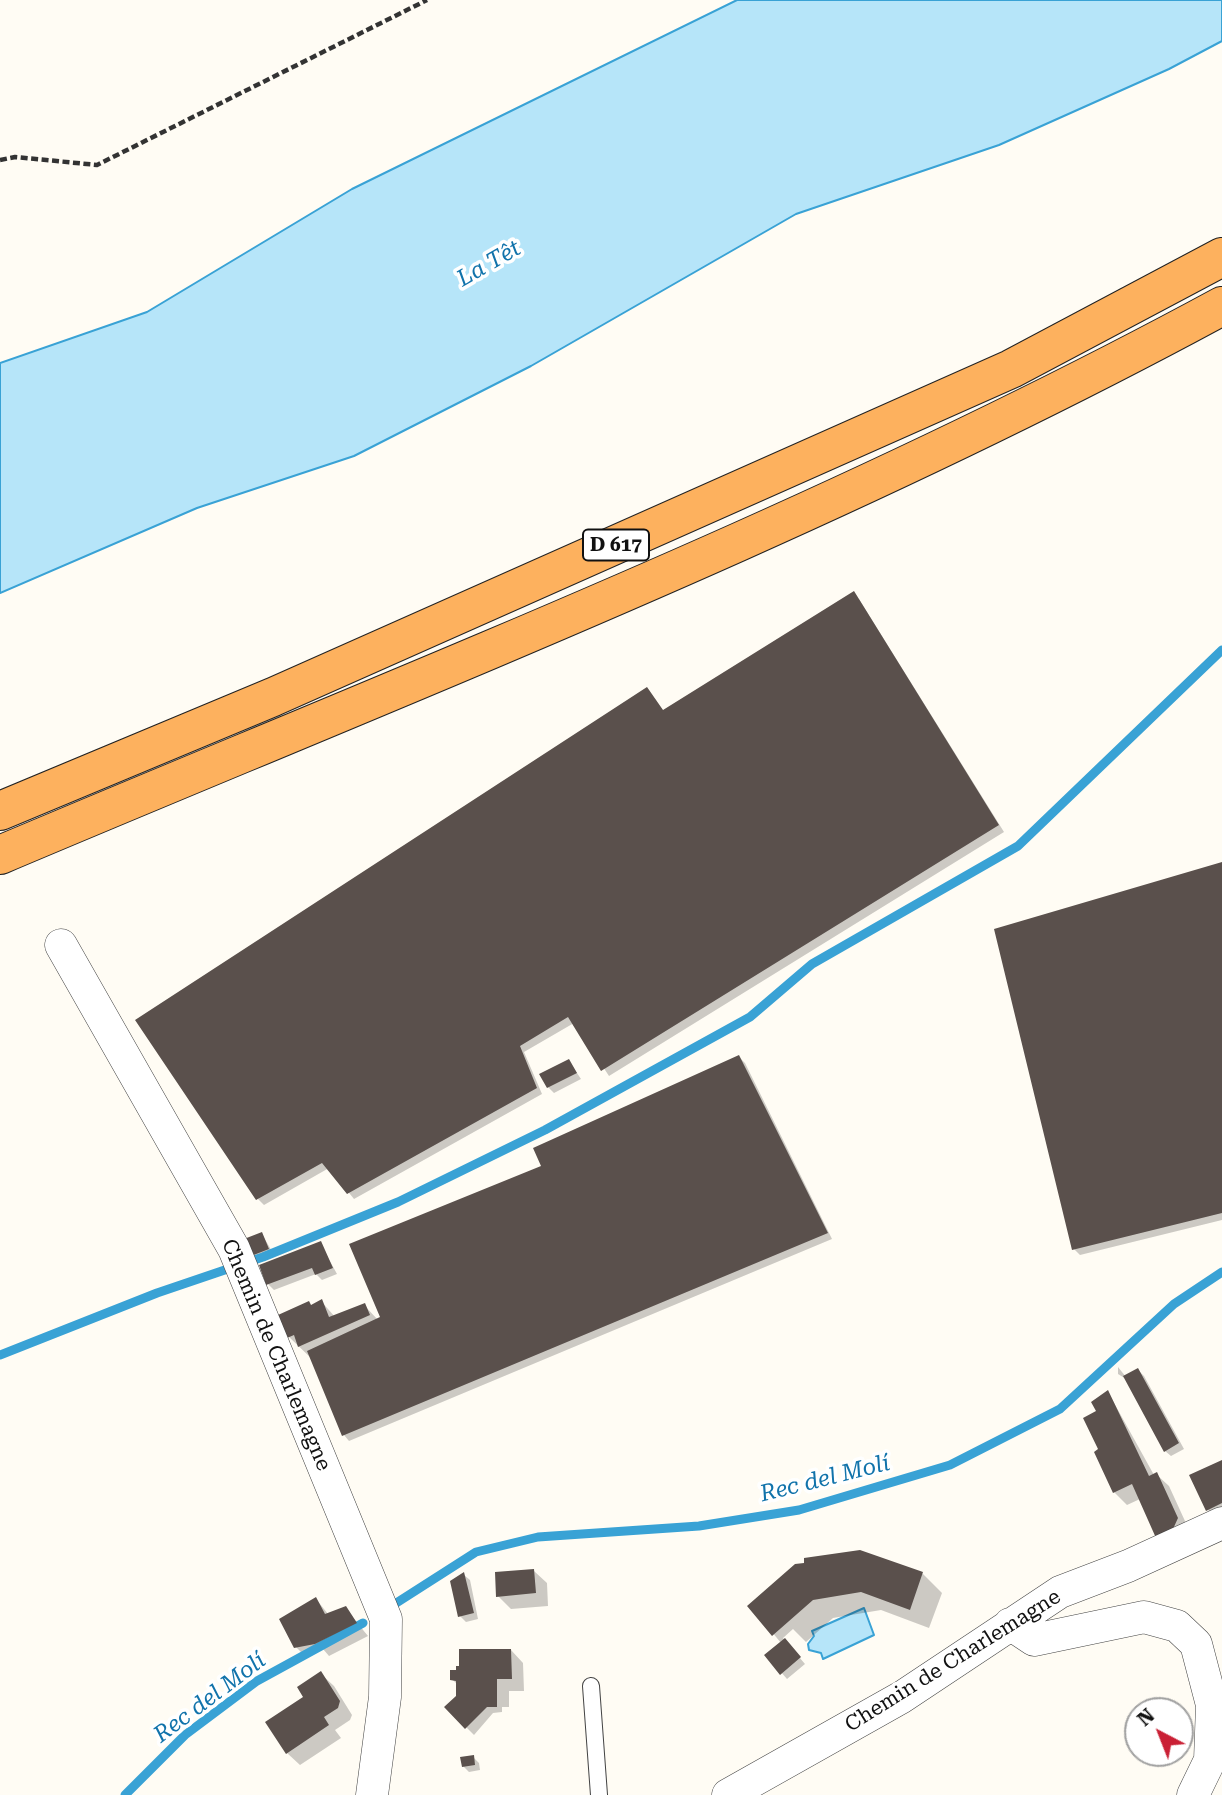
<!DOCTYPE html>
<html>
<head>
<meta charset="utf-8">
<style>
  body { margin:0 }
  #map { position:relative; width:1222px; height:1795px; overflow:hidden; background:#fffcf4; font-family:"Roboto Serif",serif }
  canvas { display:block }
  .north { position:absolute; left:1124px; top:1697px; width:70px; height:70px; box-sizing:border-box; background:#fff; border:2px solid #a0a0a0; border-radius:50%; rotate:318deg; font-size:19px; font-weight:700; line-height:28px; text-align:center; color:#111 }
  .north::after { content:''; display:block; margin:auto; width:24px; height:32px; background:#ca2035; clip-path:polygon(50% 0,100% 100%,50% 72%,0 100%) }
</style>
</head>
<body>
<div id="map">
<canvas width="1222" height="1795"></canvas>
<div class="north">N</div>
</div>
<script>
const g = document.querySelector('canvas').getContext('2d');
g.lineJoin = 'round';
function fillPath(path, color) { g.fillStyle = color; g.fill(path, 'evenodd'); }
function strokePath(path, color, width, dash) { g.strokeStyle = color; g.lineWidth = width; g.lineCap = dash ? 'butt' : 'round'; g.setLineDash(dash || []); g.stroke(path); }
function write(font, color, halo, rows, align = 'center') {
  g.font = font + ' "Roboto Serif",serif'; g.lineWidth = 7; g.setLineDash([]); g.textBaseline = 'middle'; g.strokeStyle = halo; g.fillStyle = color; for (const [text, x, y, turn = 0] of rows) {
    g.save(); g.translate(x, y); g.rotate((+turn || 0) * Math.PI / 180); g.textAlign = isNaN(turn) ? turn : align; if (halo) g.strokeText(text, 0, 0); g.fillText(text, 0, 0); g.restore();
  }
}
const water = new Path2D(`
  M737,0H1222V41L1169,69L999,145L796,214L531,366L354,456L197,508L0,593V363L147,312L352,189Z
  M864,1608L874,1635L823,1659L821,1653L809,1650L808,1644L814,1636L812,1631Z`);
fillPath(water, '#b6e5f9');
strokePath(water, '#39a2d5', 2);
fillPath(new Path2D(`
  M859,599L1004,832L609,1076L574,1023L524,1052L542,1094L354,1199L329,1168L264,1205L258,1199L647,689L664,712Z
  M1222,864V1220L1080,1255L1074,1249Z
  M739,1057L745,1063L832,1239L349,1441L344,1435L312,1359L289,1337L312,1306L321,1301L335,1317L364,1305L378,1320L382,1318L543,1167Z
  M569,1061L581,1079L554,1093L548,1087Z
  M262,1234L274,1255L258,1261L252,1255Z
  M320,1243L337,1274L322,1280L316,1274L274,1290L268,1284Z
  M1118,1367L1126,1377L1138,1370L1144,1376L1184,1449L1171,1456L1165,1451L1126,1379L1118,1374Z
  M1108,1392L1154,1475L1156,1474L1169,1486L1190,1532L1157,1537L1140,1499L1127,1505L1114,1492L1101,1450L1098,1412Z
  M1222,1462V1521L1220,1522L1208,1510Z
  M860,1551L923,1574L942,1593L929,1628L881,1610L833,1618L806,1642L793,1629L783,1638L805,1664L787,1679L767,1656L781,1643L763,1621Z
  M534,1571L547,1583L548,1606L511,1609L498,1596Z
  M464,1575L470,1580L478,1619L466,1622L460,1616Z
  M316,1599L328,1614L345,1608L368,1636L329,1656L323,1649L302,1653L296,1647Z
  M511,1650L523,1663L524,1691H509V1707H502V1712L493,1713L474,1735L466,1727L459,1686L452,1679Z
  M321,1674L334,1686L352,1715L350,1720L335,1730L341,1738L300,1765L287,1753L305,1697Z
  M473,1757L479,1763L480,1770L469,1772L463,1766Z`), '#0003');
strokePath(new Path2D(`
  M0,1355L157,1293L263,1257L398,1202L545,1130L750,1017L812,964L1018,846L1222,650
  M390,1607L476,1552L538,1537L699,1526L799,1510L950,1465L1060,1409L1174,1304L1222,1272
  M125,1795L185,1735L257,1681L363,1623`), '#39a2d5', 9);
fillPath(new Path2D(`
  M854,591L999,825L601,1071L568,1017L520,1046L537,1088L347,1194L322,1163L256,1200L135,1020L647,687L663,710Z
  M1222,862V1213L1072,1250L994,929Z
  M739,1055L828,1233L342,1436L307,1351L380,1317L349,1244L541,1166L533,1148Z
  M569,1059L577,1073L547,1088L539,1074Z
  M262,1232L269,1249L251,1256L244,1239Z
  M321,1241L333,1268L315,1275L312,1268L266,1285L259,1265Z
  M322,1299L329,1317L365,1303L370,1315L298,1347L294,1335L287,1338L278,1315L309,1301L311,1305Z
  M1138,1368L1179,1443L1164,1452L1123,1376Z
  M1108,1390L1149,1476L1157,1472L1178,1518L1173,1529L1156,1538L1132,1484L1113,1493L1094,1452L1098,1449L1083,1418L1096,1411L1091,1402Z
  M1222,1460V1503L1206,1511L1189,1475Z
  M860,1550L923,1572L910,1610L861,1592L813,1600L772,1636L747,1606L795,1564L804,1563V1558Z
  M534,1569L536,1593L496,1597L495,1572Z
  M464,1572L474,1613L458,1617L450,1581Z
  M316,1597L325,1614L346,1606L357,1623L315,1644L294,1648L279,1619Z
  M785,1638L801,1657L780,1675L764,1655Z
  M459,1649H511L512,1679H497V1707H487L465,1729L444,1707L456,1696V1681L450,1680V1670H456V1666H459Z
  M321,1671L340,1701L338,1708L324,1717L329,1725L286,1754L265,1722L303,1697L297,1687Z
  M474,1755L475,1765L462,1767L460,1757Z`), '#5a504c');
const service = new Path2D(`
  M591,1686L599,1795`);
const minor = new Path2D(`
  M61,945L234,1249L386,1619L385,1697L372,1795
  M1010,1624L1034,1640L1144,1617L1177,1626L1196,1644L1212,1705L1210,1760L1193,1795
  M728,1795L902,1697L1060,1592L1128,1566L1222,1523`);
const trunk = new Path2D(`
  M0,811L273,697L1011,369L1222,257
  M0,855C411,681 829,519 1222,306`);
strokePath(service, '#444', 18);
strokePath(minor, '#444', 33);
strokePath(trunk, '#222', 40);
strokePath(new Path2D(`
  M0,160L15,157L97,165L427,0`), '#333', 4.5, [7, 3.5]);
strokePath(service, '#fff', 16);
strokePath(minor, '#fff', 32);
strokePath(trunk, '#fdb15e', 38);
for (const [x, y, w] of [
  [616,545,66]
]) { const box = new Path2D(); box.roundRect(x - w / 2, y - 15.5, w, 31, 5); g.fillStyle = '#fff'; g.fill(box); strokePath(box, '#111', 2); }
write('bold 19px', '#111', null, [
  ["D 617",616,545]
]);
write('21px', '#111', '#fff', [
  ["Chemin de Charlemagne",276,1355,67],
  ["Chemin de Charlemagne",953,1661,-32]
]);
write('italic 23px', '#1173ab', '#fff', [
  ["La Têt",489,264,-30],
  ["Rec del Molí",825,1479,-14],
  ["Rec del Molí",210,1698,-37]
]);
</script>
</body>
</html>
